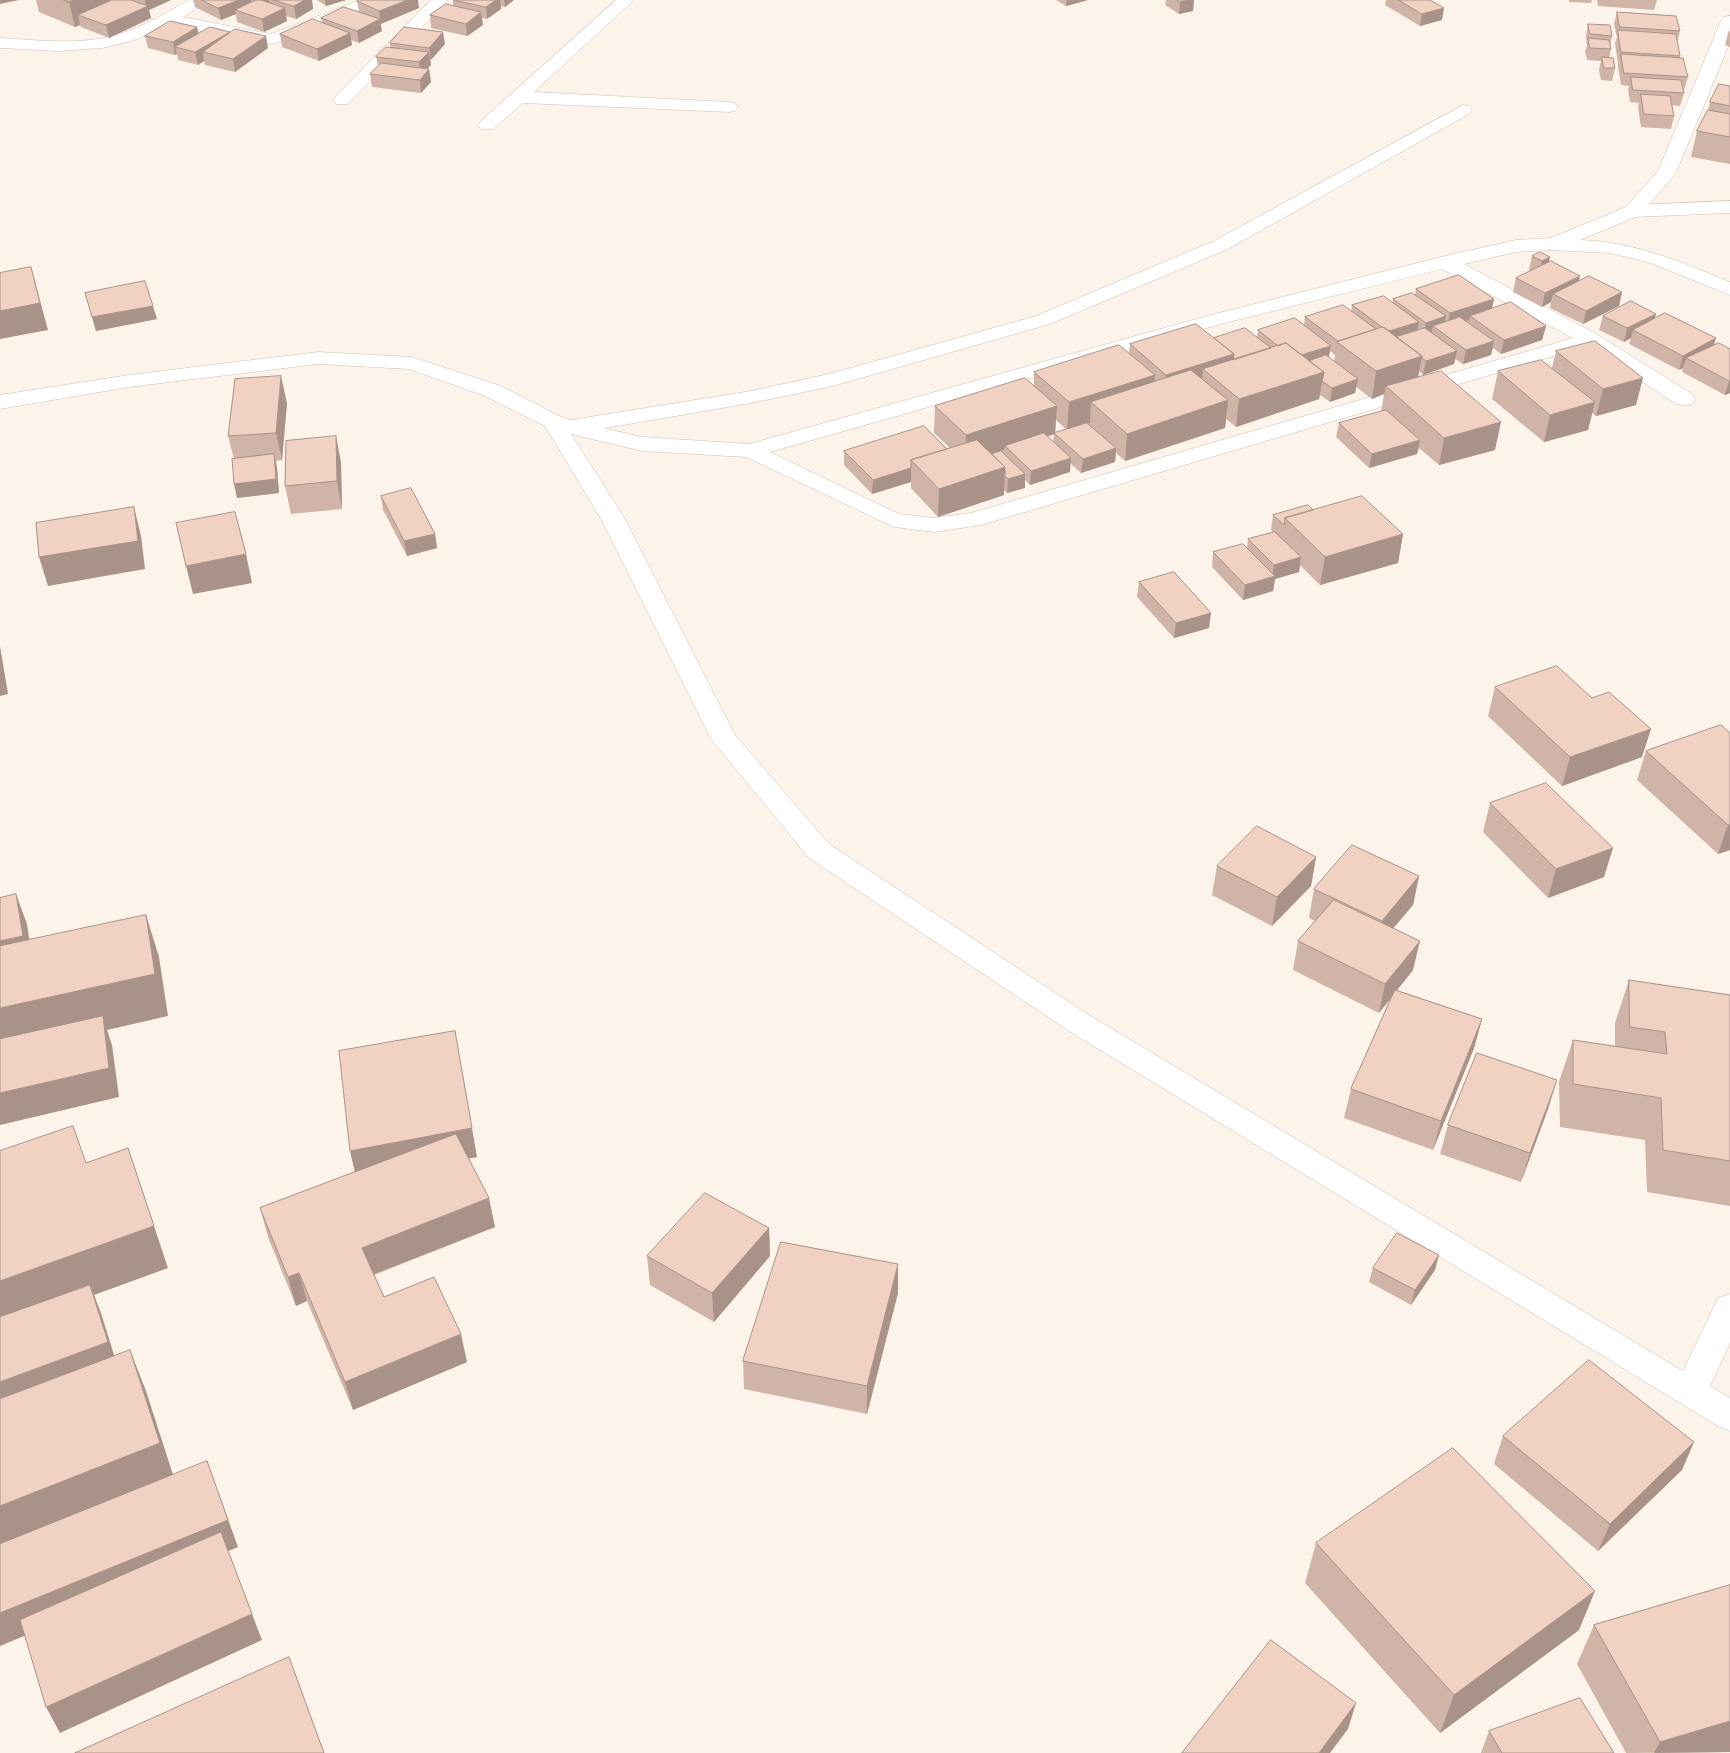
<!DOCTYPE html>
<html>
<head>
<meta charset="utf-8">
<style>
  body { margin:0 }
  canvas { display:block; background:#fcf4ea }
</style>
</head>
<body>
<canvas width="1730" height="1753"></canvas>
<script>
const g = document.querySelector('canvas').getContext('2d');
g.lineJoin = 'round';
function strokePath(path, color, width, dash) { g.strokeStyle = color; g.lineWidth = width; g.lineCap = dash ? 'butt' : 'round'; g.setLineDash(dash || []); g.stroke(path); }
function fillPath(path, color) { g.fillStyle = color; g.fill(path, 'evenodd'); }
const service = new Path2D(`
  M1463,105L1469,106L1472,110L1469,114L1228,249L1050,324L833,386L751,403L571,434L563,432L560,427L563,422L571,420L751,391L829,374L1036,316L1214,241Z
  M1730,201V213L1633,217L1626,215L1623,211L1626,207L1633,205Z`);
const minor = new Path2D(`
  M189,0H209L183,17L271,34L360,0H383L381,4L272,44L170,25L132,41L102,48L58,51L0,48V38C38,40 82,46 119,34C144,26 166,13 189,0Z
  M431,0H448L348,104H336L333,100L336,96Z
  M616,0H634L534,92L729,102L735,103L738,107L735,111L729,112L523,103L493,129H481L478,125L481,121Z
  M1730,16V42L1676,173L1640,215L1580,240C1635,242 1679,261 1730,282V295L1651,263L1610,253L1551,250L1516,252L1464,264L1598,335L1692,394L1695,399L1692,404L1684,405L1676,404L1588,346L981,525L934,532L894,527L746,457L642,451L571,434L625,519L735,735L829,844L1089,1015L1683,1371L1718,1298L1730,1294V1343L1710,1386L1730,1398V1431L1718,1426L1069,1031L809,858L711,739L601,519L545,426L485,396L409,369L318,364L129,387L0,409V395L129,375L318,352L412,357L501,386L561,417L577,422L642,437L749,444L1207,316L1445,256L1516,240L1551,238L1626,207L1658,171L1721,21L1724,17ZM1442,269L1573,338L971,513L934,518L899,514L770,452L1221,324Z`);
strokePath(service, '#d1bdb2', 1);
strokePath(minor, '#d1bdb2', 1);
fillPath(service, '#fff');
fillPath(minor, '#fff');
fillPath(new Path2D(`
  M36,0H171L149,10L151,18L109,38L81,27L80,25L75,27L39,12Z
  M193,0H312L313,9L296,19L286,16L287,21L264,32L237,22L236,14L221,20L195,7Z
  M317,0H346L326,6Z
  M453,0H514L505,7L501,6V9L487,19L482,18L483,25L467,36L431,28L430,15L453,6Z
  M1056,0H1088L1066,6Z
  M1166,0H1194L1193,11L1179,14L1165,5Z
  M1386,0H1430L1442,20L1420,26L1385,5Z
  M1569,0H1592L1591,3L1569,2Z
  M1597,0H1657L1654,10L1598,6Z
  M357,1L419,8L380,24L382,31L359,43L351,40L352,45L319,61L282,47L280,34L322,22L321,18L359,12Z
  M1617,12L1680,31L1677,42L1680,56V58L1688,77L1684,90H1683L1684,93L1680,106L1672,105L1674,116L1671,129L1641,127L1638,107L1639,103L1630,102L1628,89L1629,86L1621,85L1618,66V64L1615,43L1617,37L1614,24Z
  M1588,24L1612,36L1610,45L1611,49L1609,58L1615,68L1612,81L1601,80L1599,70L1601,61L1587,60L1585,51L1587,46L1586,36Z
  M197,27L198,34L230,32V33L268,48L235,72L205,65L204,61L198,65L178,60L177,54L175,55L148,48L145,36Z
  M1730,30V47L1725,45L1728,33Z
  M390,43L445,44L430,60L431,65L427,69H429L431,82L421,93L372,87L370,74L378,66L376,57L390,47Z
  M1730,86V164L1691,157L1697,131L1708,110L1710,102Z
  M1532,256L1549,262L1579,281L1622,292L1619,306L1583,324L1550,308L1551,302L1542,307L1513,292L1516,278L1531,271L1529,270Z
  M1416,289L1492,309L1546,326L1542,340L1501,354L1493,348L1491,355L1463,364L1455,359L1454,364L1423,375L1419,371L1418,378L1495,450L1439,465L1419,448L1417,454L1369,468L1336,437L1339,423L1381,412L1384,394L1372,399L1356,387L1355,393L1330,402L1320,395L1319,399L1236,427L1226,419L1225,428L1125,461L1116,453L1115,462L1081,473L1070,463V472L1030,485L1025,480V488L1007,493L1004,490V495L938,517L911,488V482L872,494L844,465V451L947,449L950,448L934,433L935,406L1034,385V372L1129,354L1130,344L1214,338L1257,337L1258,330L1304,325L1305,317L1351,311L1352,305L1393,302V299L1415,295ZM1330,351L1335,355L1334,362L1329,358ZM1056,420L1066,429L1055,433ZM1054,434L1053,442L1047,436Z
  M85,293L157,319L96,331Z
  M1656,314L1654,319L1714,345L1730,349V393L1725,395L1682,372L1683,368L1679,370L1629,344L1631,338L1624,342L1599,330L1603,316Z
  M1556,351L1636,405L1596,416L1592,413L1588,430L1544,442L1492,399L1498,371L1552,368Z
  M287,403L282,460L276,461L277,468L279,493L237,498L234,459L228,436Z
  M336,436L341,463L342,509L291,514L285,486Z
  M381,496L435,534L437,548L407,556L383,510Z
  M1313,510L1403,534L1398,563L1320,585L1300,565L1299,572L1275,579L1273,591L1243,600L1212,567L1213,552L1247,548L1248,539L1273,532L1271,530L1273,515Z
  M1139,582L1209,628L1174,638L1137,597Z
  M1495,687L1642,757L1562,786L1488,716Z
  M1730,733V850L1718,854L1637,780L1646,751Z
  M1490,803L1604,877L1548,898L1483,832Z
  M1316,857L1311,886L1272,926L1212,895L1217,866Z
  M1419,876L1413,905L1393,928L1413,970L1397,990L1482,1019L1474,1048L1433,1150L1344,1118L1351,1089L1391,998L1379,1013L1293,970L1298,941L1315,921L1309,918L1314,889Z
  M1629,980L1730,995V1206L1647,1192L1645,1140L1560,1127L1559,1082L1573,1040L1615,1046V1023Z
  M1548,1109L1521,1182L1440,1154L1448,1125Z
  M350,1151L477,1157L469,1158L495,1227L374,1275L384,1297L467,1362L353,1410L307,1301L296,1306L268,1237L260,1208L355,1172Z
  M769,1228L770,1256L714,1322L650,1285L647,1256Z
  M1373,1268L1435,1270L1411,1305L1369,1282Z
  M898,1293L867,1414L744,1389L743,1361Z
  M1503,1436L1682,1470L1598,1551L1494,1464Z
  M1316,1543L1579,1630L1440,1733L1305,1583Z
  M1730,1585V1752L1626,1753L1577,1664L1594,1625Z
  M1489,1731L1614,1753H1481Z`), '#cfb4a7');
fillPath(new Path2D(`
  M0,0H19L0,4Z
  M75,0H122L78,15L80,25L75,27L69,2Z
  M145,0H171L149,10L151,18L109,38L106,25L146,7Z
  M239,0H251L252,8L235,10L236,14L221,20L218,8Z
  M259,0H269V4Z
  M305,0H312L313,9L296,19L294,6Z
  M325,0H346L326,6Z
  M408,0H418L419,8L381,24L379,11Z
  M496,0H500L501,9L487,19L486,7Z
  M504,0H514L505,7Z
  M1067,0H1088L1066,6Z
  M1190,0H1194L1193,11L1179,14L1180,2Z
  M285,8L287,21L264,32L262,19Z
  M1444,8L1442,20L1420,26L1422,14Z
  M481,12L483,25L467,36L466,24Z
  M380,19L382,31L359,43L357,31Z
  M197,27L200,40L175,47L177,54L175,55L173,42Z
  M230,32L232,44L203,52L204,61L198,65L195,52Z
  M443,32L445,44L431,60L429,48Z
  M350,33L352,45L319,61L317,49Z
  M266,36L268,48L235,72L233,59Z
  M429,52L431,65L421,75L419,62Z
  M429,69L431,82L421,93L420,80Z
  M1550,257L1547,270L1539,275L1542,261Z
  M31,267L48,330L0,339V311Z
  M1580,276L1577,289L1553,294L1551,302L1542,307L1545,293Z
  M1622,292L1619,306L1583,324L1586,311Z
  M1494,299L1491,313L1470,316L1469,320L1447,327L1450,313Z
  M153,306L157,319L96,331L92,317Z
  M1656,314L1652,327L1633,330L1631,338L1624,342L1627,328Z
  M1446,316L1443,330L1433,326L1431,334L1424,336L1426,323Z
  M1419,322L1417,335L1399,341L1387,332Z
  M1546,326L1542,340L1501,354L1504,340Z
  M1716,338L1712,352L1686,358L1683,368L1679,370L1683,356Z
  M1494,341L1491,355L1463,364L1466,350Z
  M1331,346L1328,359L1305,367L1293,358Z
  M1457,351L1454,364L1423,375L1426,361Z
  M1234,354L1230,381L1203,369L1201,391L1163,403L1166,375Z
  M1422,356L1417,383L1386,386L1384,394L1372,399L1376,371Z
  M1324,372L1319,399L1236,427L1239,399Z
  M1155,375L1152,403L1091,402L1090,423L1067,430L1069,402Z
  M281,376L287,403L282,460L276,433Z
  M1643,378L1636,405L1596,416L1603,389Z
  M1358,379L1355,393L1330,402L1332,388Z
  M1729,381H1730V393L1725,395Z
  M1228,400L1225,428L1125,461L1127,434Z
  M1595,402L1588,430L1544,442L1550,415Z
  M1057,406L1055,434L1008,449L1005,446L1004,450L965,463L966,435Z
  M1501,422L1495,450L1439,465L1444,438Z
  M336,436L341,463L342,509L337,481Z
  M1420,440L1417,454L1369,468L1372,454Z
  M1116,448L1115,462L1081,473L1083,459Z
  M274,454L277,468L279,493L237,498L234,484Z
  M1071,458L1070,472L1030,485L1031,471Z
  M1005,467L1004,495L938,517L939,489Z
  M911,468V482L872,494L873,480Z
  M1025,474V488L1007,493L1008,479Z
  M134,507L141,536L145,569L48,586L39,557Z
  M435,534L437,548L407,556L404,541Z
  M1403,534L1398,563L1320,585L1325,557Z
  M246,554L252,583L193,594L186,566Z
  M1301,557L1299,572L1275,579L1273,591L1243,600L1245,585L1272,577L1274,565Z
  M1211,613L1209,628L1174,638L1176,623Z
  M0,646L8,694L0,696Z
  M1651,729L1642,757L1562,786L1570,757Z
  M1728,825H1730V850L1718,854Z
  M1613,848L1604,877L1548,898L1556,869Z
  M1316,857L1311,886L1272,926L1277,897Z
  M1419,876L1413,905L1375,950L1382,921Z
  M16,894L27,924L33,965L0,973V941Z
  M146,915L159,957L168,1016L107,1030L112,1045L119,1097L0,1125V1008Z
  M1420,941L1413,970L1379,1013L1385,984Z
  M1482,1019L1474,1048L1433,1150L1441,1121Z
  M455,1031L477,1157L357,1180L350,1151Z
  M1557,1080L1548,1109L1521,1182L1530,1153Z
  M128,1148L168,1268L94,1295L101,1313L119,1371L0,1414V1281Z
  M489,1198L495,1227L369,1276L362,1248Z
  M769,1228L770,1256L714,1322L712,1293Z
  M1439,1255L1435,1270L1411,1305L1415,1290Z
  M898,1264V1293L867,1414V1386Z
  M299,1273L307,1301L296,1306L288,1277Z
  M461,1334L467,1362L353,1410L345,1382Z
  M130,1350L146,1391L176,1484L0,1553V1506Z
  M1694,1442L1682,1470L1598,1551L1610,1524Z
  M207,1461L238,1547L0,1646V1613Z
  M1595,1591L1579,1630L1440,1733L1454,1695Z
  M252,1614L262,1640L60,1733L46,1707Z
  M1356,1703L1348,1729L1330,1753H1319Z
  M1730,1721V1752L1654,1753L1660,1742Z`), '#a99288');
const building = new Path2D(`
  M64,0H75L69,2Z
  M112,0H131L148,6L106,25L78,15Z
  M202,0H239L218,8Z
  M256,0H261L285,8L262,19L235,10Z
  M273,0H305L294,6Z
  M359,0H408L379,11L357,1Z
  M454,0H496L486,7Z
  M1177,0H1190L1180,2Z
  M1399,0H1430L1444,8L1422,14Z
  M446,4L481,12L466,24L430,15Z
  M344,7L380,19L357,31L321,18Z
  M1617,12L1676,16L1680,31L1620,27Z
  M313,19L350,33L317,49L280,34Z
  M170,21L197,27L173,42L145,36Z
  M1588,24L1610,25L1612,36L1590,34Z
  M210,27L230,32L195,52L175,47Z
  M404,27L443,32L429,48L390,43Z
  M235,29L266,36L233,59L203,52Z
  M1618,30L1676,34L1680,56L1621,52Z
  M1588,38L1609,40L1611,49L1590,48Z
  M386,47L429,52L419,62L376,57Z
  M1621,54L1683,58L1688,77L1624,73Z
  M1602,57L1613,58L1615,68H1604Z
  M381,63L429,69L420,80L370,74Z
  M1631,77L1681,80L1684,93L1633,90Z
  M1719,84L1730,86V106L1710,102Z
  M1641,94L1670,96L1674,116L1644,114Z
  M1708,110L1730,114V137L1697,131Z
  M1540,252L1550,257L1542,261L1532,256Z
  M1551,261L1580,276L1545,293L1516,278Z
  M31,267L40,303L0,311V273Z
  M1459,275L1494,299L1450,313L1416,289Z
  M1589,276L1622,292L1586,311L1553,294Z
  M145,281L153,306L92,317L85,293Z
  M1412,293L1446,316L1426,323L1393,299Z
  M1384,296L1419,322L1389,331L1383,327H1382L1352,305Z
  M1631,301L1656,314L1627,328L1603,316Z
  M1511,302L1546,326L1504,340L1470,316Z
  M1343,305L1376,329L1338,341L1305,317Z
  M1665,313L1716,338L1683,356L1633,330Z
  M1460,317L1494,341L1466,350L1433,326Z
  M1295,318L1331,346L1301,355L1286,343L1278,346L1258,330Z
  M1196,324L1234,354L1166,375L1130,344Z
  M1383,327L1422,356L1376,371L1337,342Z
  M1245,328L1271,348L1233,360L1234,354L1214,338Z
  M1425,328L1457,351L1426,361L1422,358V356L1396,337Z
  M1595,341L1643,378L1603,389L1556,351Z
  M1286,343L1324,372L1239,399L1203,369Z
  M1719,343L1730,349V381H1729L1686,358Z
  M1119,345L1155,375L1069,402L1034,372Z
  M1326,355L1358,379L1332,388L1322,381L1324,372L1309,361Z
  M1541,360L1595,402L1550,415L1498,371Z
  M1191,370L1228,400L1127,434L1091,402Z
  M1441,371L1501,422L1444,438L1386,386Z
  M281,376L276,433L228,436L235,379Z
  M1025,378L1057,406L966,435L935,406Z
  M1386,410L1420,440L1372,454L1339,423Z
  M1087,423L1116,448L1083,459L1054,433Z
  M924,426L947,449L911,460V468L873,480L844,451Z
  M1044,433L1071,458L1031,471L1005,446Z
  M336,436L337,481L285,486L286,441Z
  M977,440L1005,467L939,489L911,460Z
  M1001,451L1025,474L1008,479L1005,476V467L992,454Z
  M274,454L276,479L234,484L232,459Z
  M411,488L435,534L404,541L381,496Z
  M1362,496L1403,534L1325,557L1285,518Z
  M1308,505L1313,510L1285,518L1284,525L1273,515Z
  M134,507L138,541L39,557L36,523Z
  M235,512L246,554L186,566L176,523Z
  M1275,532L1301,557L1274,565L1248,539Z
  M1243,544L1275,576L1245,585L1213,552Z
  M1174,572L1211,613L1176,623L1139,582Z
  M1557,666L1592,698L1609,692L1651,729L1570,757L1495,687Z
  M1721,725L1730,733V825H1728L1646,751Z
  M1546,783L1613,848L1556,869L1490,803Z
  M1257,826L1316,857L1277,897L1217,866Z
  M1352,845L1419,876L1382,921L1314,889Z
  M16,894L23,936L0,941V898Z
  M1334,900L1420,941L1385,984L1298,941Z
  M146,915L155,974L0,1008V946Z
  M1629,980L1730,995V1161L1663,1150L1661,1098L1573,1084V1040L1667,1054L1665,1032L1630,1027Z
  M1395,990L1482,1019L1441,1121L1351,1089Z
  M103,1016L109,1068L0,1093V1039Z
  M455,1031L472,1128L350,1151L339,1051Z
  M1477,1053L1557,1080L1530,1153L1448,1125Z
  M73,1126L86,1163L128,1148L154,1226L0,1281V1151Z
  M456,1134L489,1198L362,1248L384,1297L434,1277L461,1334L345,1382L299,1273L288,1277L260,1208Z
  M705,1193L769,1228L712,1293L647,1256Z
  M1397,1233L1439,1255L1415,1290L1373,1268Z
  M781,1242L898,1264L867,1386L743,1361Z
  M90,1285L108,1342L0,1382V1317Z
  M130,1350L160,1443L0,1506V1399Z
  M1589,1360L1694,1442L1610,1524L1503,1436Z
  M1453,1448L1595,1591L1454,1695L1316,1543Z
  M207,1461L228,1520L0,1613V1544Z
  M221,1532L252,1614L46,1707L20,1620Z
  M1730,1585V1721L1660,1742L1594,1625Z
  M1271,1640L1356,1703L1319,1753H1182Z
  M289,1657L324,1753H75Z
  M1580,1698L1614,1753H1502L1489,1731Z`);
fillPath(building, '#f1d1c2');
strokePath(building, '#a99288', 1);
</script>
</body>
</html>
